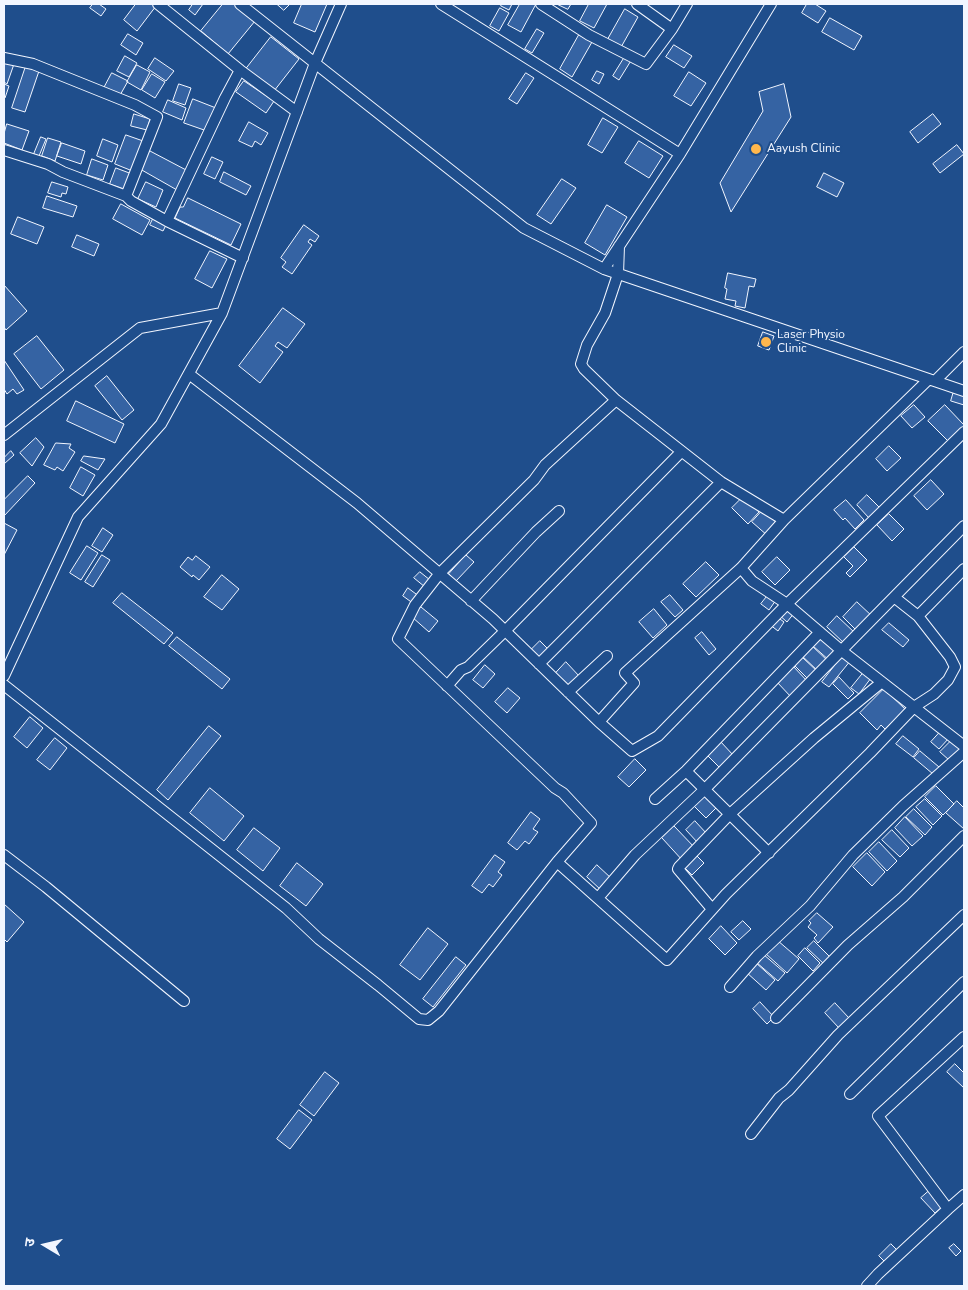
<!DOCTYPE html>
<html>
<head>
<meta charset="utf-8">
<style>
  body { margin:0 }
  #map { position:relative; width:968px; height:1290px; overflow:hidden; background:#1f4e8c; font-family:"Nunito Sans","Noto Sans Devanagari",sans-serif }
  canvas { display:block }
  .frame { position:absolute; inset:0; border:5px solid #f2f6ff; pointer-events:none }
  .north { position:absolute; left:20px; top:1220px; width:50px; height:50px; -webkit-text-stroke:4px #1f4e8c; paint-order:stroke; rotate:279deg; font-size:14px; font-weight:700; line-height:20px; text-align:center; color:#f2f6ff }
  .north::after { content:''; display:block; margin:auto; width:18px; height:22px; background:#f2f6ff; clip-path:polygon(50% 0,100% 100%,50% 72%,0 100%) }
</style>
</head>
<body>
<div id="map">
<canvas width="968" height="1290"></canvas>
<div class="frame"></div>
<div class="north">उ</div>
</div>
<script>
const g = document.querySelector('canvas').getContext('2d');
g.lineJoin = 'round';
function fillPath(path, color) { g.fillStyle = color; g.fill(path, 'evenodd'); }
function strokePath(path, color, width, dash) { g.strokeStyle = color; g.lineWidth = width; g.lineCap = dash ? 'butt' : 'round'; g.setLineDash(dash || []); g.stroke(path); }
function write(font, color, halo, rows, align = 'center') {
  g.font = font + ' "Nunito Sans",sans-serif'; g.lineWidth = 4; g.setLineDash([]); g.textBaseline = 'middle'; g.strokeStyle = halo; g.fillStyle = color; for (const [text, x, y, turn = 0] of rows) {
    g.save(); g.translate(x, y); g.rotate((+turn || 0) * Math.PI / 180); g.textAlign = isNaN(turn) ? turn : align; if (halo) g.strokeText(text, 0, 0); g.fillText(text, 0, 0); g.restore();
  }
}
const building = new Path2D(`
  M93,4H99L106,9L101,16L90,8Z
  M136,4H153L156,6L137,31L124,20Z
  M193,4H203L195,15L189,10Z
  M223,4H235L255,21L228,54L201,31Z
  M277,4H290L284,10Z
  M302,4H327L315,32L294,23Z
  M502,4H512L509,10L501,6Z
  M520,4H536L521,32L508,25Z
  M557,4H571L568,9Z
  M589,4H607L594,28L580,21Z
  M807,4H815L826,11L818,23L802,13Z
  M500,8L509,13L499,31L490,26Z
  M625,9L638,17L620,49L607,41Z
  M830,18L862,36L854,50L822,32Z
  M537,29L544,33L532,53L525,49Z
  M128,34L143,43L136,55L121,45Z
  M579,35L592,42L572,77L560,69Z
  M271,37L299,59L274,91L246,69Z
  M674,45L692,56L684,68L666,57Z
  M626,55L632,59L619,80L613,76Z
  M125,56L137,63L129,77L117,71Z
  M155,58L174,71L166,81L148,69Z
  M4,60L14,64L7,84L4,82Z
  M137,65L150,72L141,90L127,82Z
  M26,66L39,71L25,112L12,108Z
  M597,71L604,74L599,84L592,80Z
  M689,72L706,83L691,106L674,96Z
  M112,73L128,81L119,97L104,88Z
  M526,73L534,78L517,104L509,99Z
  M152,74L165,82L155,98L142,90Z
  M244,81L274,101L266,113L236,92Z
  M4,84L9,86L5,98L4,97Z
  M179,84L191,88L185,105L173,101Z
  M784,84L791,117L731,212L720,183L763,111L759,92Z
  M193,99L216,108L207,131L184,123Z
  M168,100L186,108L182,120L163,112Z
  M134,114L150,119L147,130L131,126Z
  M933,114L941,124L918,143L910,132Z
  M603,118L618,127L602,153L588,145Z
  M249,122L268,133L261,145L255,141L252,147L239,141Z
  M7,124L29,131L22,150L4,143V134Z
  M126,135L146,142L135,172L115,164Z
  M41,137L46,139L39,156L34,154Z
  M48,138L61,142L55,161L42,156Z
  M103,139L118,145L112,162L97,156Z
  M639,141L663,156L649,178L625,163Z
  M62,143L85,151L81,164L57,156Z
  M957,145L964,154L940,173L933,164Z
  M150,151L188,171L177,190L140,169Z
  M212,157L223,162L215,179L204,174Z
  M92,159L108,165L103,180L87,175Z
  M116,168L132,174L127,190L110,184Z
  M224,172L251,186L246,195L220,182Z
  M824,173L844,183L837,197L817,187Z
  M562,179L576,188L551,224L537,215Z
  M52,182L68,187L66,194L62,193L61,197L48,193Z
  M146,182L163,190L156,207L138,199Z
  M47,196L77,206L73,217L43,208Z
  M188,198L241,224L231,245L175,218L180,207H183Z
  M121,204L150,220L142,235L113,219Z
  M607,205L627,217L605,255L585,243Z
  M18,217L44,227L37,244L11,234Z
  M154,217L167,223L163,231L150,225Z
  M304,225L319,236L315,242L310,239L308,242L312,245L292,274L282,267L286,262L281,258Z
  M77,235L99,244L94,256L72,247Z
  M210,251L227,259L212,288L195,279Z
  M728,273L756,279L754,287L749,286L745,308L735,306L736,301L725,299L727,289L725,288Z
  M4,285L27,311L6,330L4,327Z
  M283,308L305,324L287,348L278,342L275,346L283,352L260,383L239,366Z
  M763,332L774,336L769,350L758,346Z
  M37,336L64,370L41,389L14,354Z
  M4,360L24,390L17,394L13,389L7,394L4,389Z
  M107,376L134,410L122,420L95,386Z
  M954,391L964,394V405L951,401Z
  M76,401L124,424L115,443L67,421Z
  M914,405L925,417L912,428L901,416Z
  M945,405L964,425V427L949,442L928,421Z
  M36,438L44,447L32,466L20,453Z
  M56,443L71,444L69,448L75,452L63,471L57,467L55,470L44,465Z
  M889,446L901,458L887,471L876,459Z
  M11,451L14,455L4,464V458Z
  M84,456L105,459L98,470L81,461Z
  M81,467L95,475L83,496L70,488Z
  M28,476L35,483L4,516V500Z
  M931,480L944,494L927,510L914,496Z
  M867,495L880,508L869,518L857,505Z
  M743,497L759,512L748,524L732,508Z
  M846,500L864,520L855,529L845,518L843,520L834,510Z
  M763,510L778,524L768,536L752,522Z
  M889,514L904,529L892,541L877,525Z
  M4,523L17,530L4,555Z
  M103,528L113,535L102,552L92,546Z
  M87,546L98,553L81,580L70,573Z
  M854,547L867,560L850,577L846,573L853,566L844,557Z
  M102,555L110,560L93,587L85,582Z
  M466,555L474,562L456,581L449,574Z
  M196,556L210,567L199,580L193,575L192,577L180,567L188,557L192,560Z
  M777,557L790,570L775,585L762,572Z
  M706,562L719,575L696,597L683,584Z
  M420,572L430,580L425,587L414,578Z
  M222,575L239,589L222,610L204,597Z
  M408,588L420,597L414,604L403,596Z
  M122,593L173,633L164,644L113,603Z
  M769,594L776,600L769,610L761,604Z
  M670,595L683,610L675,617L661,602Z
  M857,602L873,617L858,632L843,617Z
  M787,605L795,612L787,622L778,614Z
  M421,607L438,621L429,632L412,617Z
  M654,609L667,625L653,638L639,622Z
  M776,616L784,622L778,631L769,624Z
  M837,616L855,633L845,644L827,627Z
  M889,623L909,640L903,647L882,630Z
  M702,632L716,649L709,655L695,638Z
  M821,635L838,651L830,661L813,646Z
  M177,637L230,679L222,689L169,646Z
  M540,641L550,651L539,662L529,652Z
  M810,644L829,662L819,672L800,654Z
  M844,654L851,660L829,687L822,682Z
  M802,657L818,672L810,681L794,665Z
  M566,662L580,677L568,689L554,675Z
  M485,665L495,674L483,688L473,680Z
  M792,665L808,682L792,698L776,681Z
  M864,672L871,678L859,694L851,688Z
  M839,677L854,693L848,699L833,684Z
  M508,688L520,698L507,713L495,702Z
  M884,689L905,709L885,729L881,725L877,730L860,713Z
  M30,717L43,728L27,748L14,737Z
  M209,726L221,736L168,800L157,790Z
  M942,730L949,738L939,749L931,742Z
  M903,736L919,749L913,757L896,744Z
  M55,738L67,748L50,770L37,760Z
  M952,740L961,748L949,760L940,752Z
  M720,741L734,756L721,769L706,754Z
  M920,751L939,767L933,774L914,758Z
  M635,759L646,770L629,787L618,777Z
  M936,786L954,804L943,815L925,797Z
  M210,788L244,816L224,841L190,813Z
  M705,794L717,807L706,818L693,805Z
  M925,799L942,816L933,825L916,807Z
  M957,801L964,808V829L946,813Z
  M914,809L932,827L925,835L906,817Z
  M531,812L540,819L533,829L538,832L529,844L525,841L517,850L508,843Z
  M905,817L923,836L912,846L895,828Z
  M695,821L707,834L698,843L686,830Z
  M674,826L696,849L683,861L662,838Z
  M254,828L280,848L263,871L237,850Z
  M892,830L909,848L900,857L882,840Z
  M879,842L897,861L887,871L869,852Z
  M867,853L885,872L872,886L853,867Z
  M495,855L505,862L498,872L502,875L493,887L489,884L482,893L472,886Z
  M696,855L704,863L692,875L684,867Z
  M297,863L323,884L306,906L280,886Z
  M597,865L612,879L601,890L587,877Z
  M4,904L24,922L7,942L4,939Z
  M817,913L833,927L818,943L814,938L817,935L808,927L811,923L809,921Z
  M743,921L751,929L739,940L731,932Z
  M721,926L737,943L725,955L709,939Z
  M428,928L448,944L420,980L400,965Z
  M777,940L799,959L787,973L765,953Z
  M814,941L831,958L825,965L807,948Z
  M805,948L820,963L813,971L798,956Z
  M763,954L785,973L778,981L756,962Z
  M456,957L466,965L433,1007L423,999Z
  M755,962L775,980L766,990L746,972Z
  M760,1002L774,1017L767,1024L753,1009Z
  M835,1003L849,1018L839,1028L825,1013Z
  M955,1064L964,1073V1088L947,1072Z
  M325,1072L339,1083L314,1116L300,1105Z
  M299,1110L312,1120L290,1149L277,1139Z
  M929,1191L942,1207L935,1213L921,1198Z
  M891,1244L897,1250L885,1262L879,1256Z
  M954,1244L961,1251L956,1256L949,1248Z`);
fillPath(building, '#3563a3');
strokePath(building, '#f2f6ff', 1);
const street = new Path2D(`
  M158,4L240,70
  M240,4L524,228L604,269L964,391
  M441,4L680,154
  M541,4L589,35L646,64L672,29
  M637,4L672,29L687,4
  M4,58L33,64L135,105L157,117L126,196
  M4,150L48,164L63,172L126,196L131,201L167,221L243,258
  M167,221L225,98L240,70L297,112
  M619,246L618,274L605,313L587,345L581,364L584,369L616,400L721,482L784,520
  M604,269L680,154L771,4
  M189,374L357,503L493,619L599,722L634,683L625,673L741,568L784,520L929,379
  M935,381L964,352
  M4,435L140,328L222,313
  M741,568L752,581L787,604L842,651L964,746
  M471,601L536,532L559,511
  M918,616L964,569
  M539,664L721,482
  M4,676L78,517L161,424L222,313L315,63L341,4
  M4,685L286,908L319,939L378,985L419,1019L428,1020L439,1011L557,862L591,823L563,793L555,788L398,639L415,605L440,573L534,480L545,465L616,400
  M447,686L461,670L468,667L505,631L681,452
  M568,692L607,656
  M599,722L632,751L658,736L787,604L964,432
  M686,771L769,853
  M655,799L686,771L820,632
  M4,855L46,887L184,1001
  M557,862L667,960L726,894L870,753L914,707L934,694L948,680L955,667L950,657L918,616L894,597
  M598,898L635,855L705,789L964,526
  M712,909L678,869L679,867L730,814L814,738L882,682
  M730,987L757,956L810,906L853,855L903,806L964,752
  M776,1018L848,945L903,897L964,836
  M964,1037L878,1116L948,1209L964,1195
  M850,1094L964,982
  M751,1134L779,1098L789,1090L838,1035L964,915
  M867,1286L878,1274L948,1209`);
strokePath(street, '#f2f6ff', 12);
strokePath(street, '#1f4e8c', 10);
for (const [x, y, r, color] of [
  [756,149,6,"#ffb74d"],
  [766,342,6,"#ffb74d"]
]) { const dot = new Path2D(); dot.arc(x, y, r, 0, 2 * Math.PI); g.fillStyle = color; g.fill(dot); strokePath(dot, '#1f4e8c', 2); }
write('12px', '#f2f6ff', '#1f4e8c', [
  ["Aayush Clinic",767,149],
  ["Laser Physio",777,335],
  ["Clinic",777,349]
], 'left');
</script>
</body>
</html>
